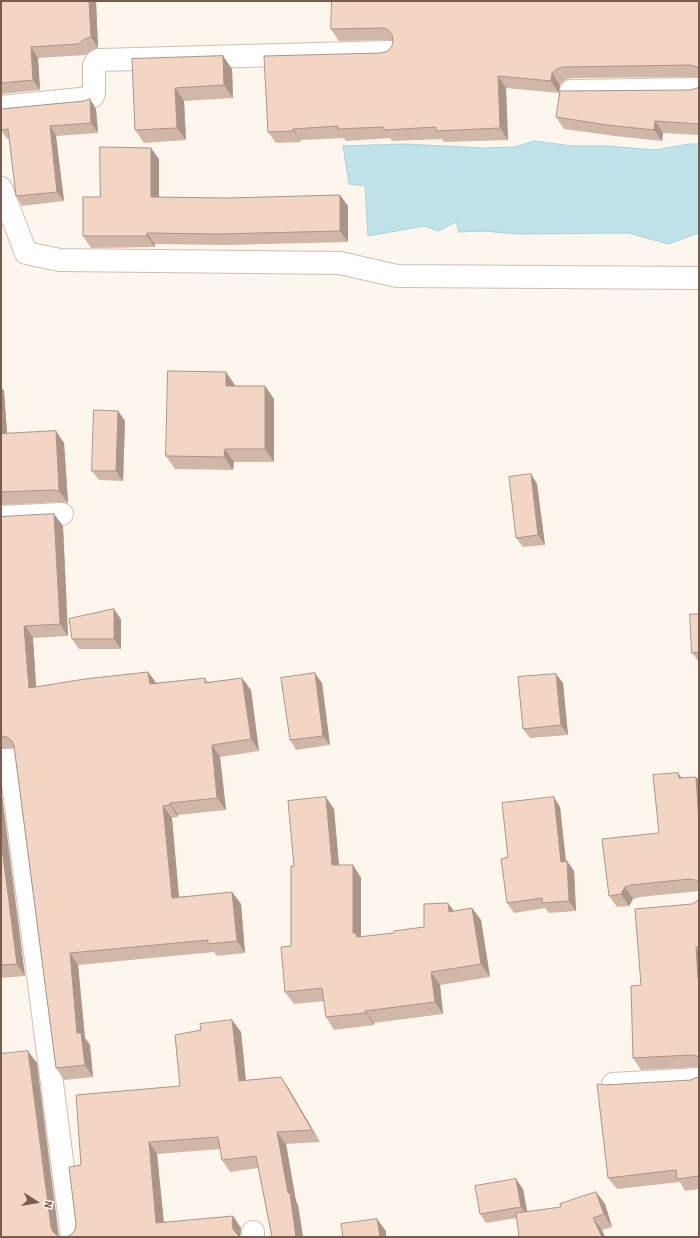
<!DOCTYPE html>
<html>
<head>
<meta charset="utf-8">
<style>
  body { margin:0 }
  #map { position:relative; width:700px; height:1238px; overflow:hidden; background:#fdf6ec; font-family:"Source Sans 3",sans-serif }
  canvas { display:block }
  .frame { position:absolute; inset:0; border:2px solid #7a5c4d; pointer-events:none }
  .north { position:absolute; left:16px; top:1182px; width:40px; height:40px; -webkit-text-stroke:3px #fffaf3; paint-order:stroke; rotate:102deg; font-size:11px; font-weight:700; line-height:16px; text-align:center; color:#7a5c4d }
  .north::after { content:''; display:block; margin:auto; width:14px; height:18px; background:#7a5c4d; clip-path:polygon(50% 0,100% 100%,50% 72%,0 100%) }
</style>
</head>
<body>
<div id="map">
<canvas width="700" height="1238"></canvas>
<div class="frame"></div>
<div class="north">N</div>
</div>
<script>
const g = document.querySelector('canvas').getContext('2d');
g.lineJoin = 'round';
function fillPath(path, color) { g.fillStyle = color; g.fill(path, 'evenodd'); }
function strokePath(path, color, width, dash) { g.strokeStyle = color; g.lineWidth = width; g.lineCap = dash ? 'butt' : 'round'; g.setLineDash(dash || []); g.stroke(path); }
const water = new Path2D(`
  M535,141L572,146H607L655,150L689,144H699V233L668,244L629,233L518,234L483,231L459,232L456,222L438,231L424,226L368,236L365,186L349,184L343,146L403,144L484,148L514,147Z`);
fillPath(water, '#bfe3e8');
strokePath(water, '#a5d3da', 1);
const minor = new Path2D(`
  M571,91L699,89
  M1,107L90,98L93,96L94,92V65L96,62L99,60L389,52
  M1,188L26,253L60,260L340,263L397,276L699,278
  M1,517L62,514
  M1,760H10L72,1237
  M613,1084L699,1079
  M253,1232V1237`);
strokePath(minor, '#d1beb0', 24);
strokePath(minor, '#fff', 22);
fillPath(new Path2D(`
  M1,1H96L98,48L92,50L86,55L38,58L40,90L1,94Z
  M699,1V77L571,78L565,80L560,85L559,93L506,88L508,140L444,142L442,139L392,141L390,138L346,141L344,138L300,140L301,142L276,143L268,132L381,53L388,51L392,46L393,41L389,40L339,41L331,29Z
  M223,56L232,69L233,98L184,101L186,140L144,143L135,130L132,59Z
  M699,87V135L663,133L662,141L615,136L564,129L556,117L691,90L697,88Z
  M90,99L96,109L98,133L56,136L64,201L22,206L16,196L9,139H7L1,130V109L84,101Z
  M159,159V197L228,198L340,195L348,206V242L226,245L155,244V247L91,248L83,236L100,197Z
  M235,385V386H265L274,399V462H234L233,470L175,469L166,456Z
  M1,387L4,391L7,434L56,431L64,443L68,503L61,502L1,505Z
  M118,411L125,421L123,481L99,480L92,471Z
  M531,474L537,484L545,545L523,547L516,538Z
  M54,514L63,526L68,636L33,638V639L36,687L148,672L156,683L205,678L208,682L242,678L251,690L259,751L220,757L226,810L178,815V817L172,818L179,897L232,892L241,904L245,953L217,956L214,952L78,965L85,1038L90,1045L93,1077L64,1080L56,1068L14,748H1V517Z
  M699,614V662L692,653Z
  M121,619V649H79L72,639Z
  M556,674L563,683L568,735L530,738L523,729Z
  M322,683L330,745L296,750L290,740Z
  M678,773L682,778L699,780V891L640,897L633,899L629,906L617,907L609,896L659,833Z
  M1,788L25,976L1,978Z
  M560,807L566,861H567L574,871L576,911L549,913L545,908L514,913L507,903L508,857Z
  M334,809L339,865H353L361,878V937L394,933L424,927L454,911L472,908L481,920L490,977L440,985L443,1014L374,1023V1025L334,1030L326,1017L324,1001L294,1004L285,992L291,946L294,866Z
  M699,900V1067L641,1070L633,1058L641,985L692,904Z
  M232,1020L241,1032L246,1080L281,1077L289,1089L320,1142L286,1144L296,1201L298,1205L303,1237H272L258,1168L230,1172L222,1160L220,1149L157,1154L164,1223L233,1216L241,1228L240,1237L71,1235L75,1230L76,1224L81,1165L180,1086L201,1030Z
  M699,1076V1189L685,1191L680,1182L617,1189L608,1178L605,1085L691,1080L698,1077Z
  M516,1179L523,1189L527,1212L561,1207L596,1192L605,1204L612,1227L602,1230L605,1237H519L517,1218L486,1223L480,1214Z`), '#d1b7a8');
fillPath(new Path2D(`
  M89,1H96L98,48L91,37Z
  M31,47L38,58L40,90L33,80Z
  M223,56L232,69L233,98L224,85Z
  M552,73L560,85L559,93L551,81Z
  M498,76L506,88L508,140L500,128Z
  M175,88L184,101L186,140L177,128Z
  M90,99L96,109L98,133L91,123Z
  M655,121L663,133L662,141L654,130Z
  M50,126L56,136L64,201L57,192Z
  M293,129L300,140L301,142L293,131Z
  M151,148L159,159V208L151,197Z
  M340,195L348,206V242L340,231Z
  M147,233L155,244V247L147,236Z
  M226,372L235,385V399L226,386Z
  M265,386L274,399V462L265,449Z
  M1,387L4,391L8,446L1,436Z
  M118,411L125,421L123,481L116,471Z
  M56,431L64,443L68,503L59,491Z
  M225,449L234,462L233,470L224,457Z
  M531,474L537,484L545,545L538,535Z
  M54,514L63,526L68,636L60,624Z
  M114,609L121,619V649L114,639Z
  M25,626L33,638V639L37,700L29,688L24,627Z
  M148,672L157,684H150Z
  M315,673L322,683L330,745L323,736Z
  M556,674L563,683L568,735L561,725Z
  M242,678L251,690L259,751L251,739Z
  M212,745L220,757L226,810L217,798Z
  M678,773L686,785L679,778Z
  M696,777L699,780V823Z
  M1,788L25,976L17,964L1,840Z
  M326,797L334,809L340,878L332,865Z
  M554,797L560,807L567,872L561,862Z
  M170,803L178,815V817L170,805Z
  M163,806L172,818L180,910L172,898Z
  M567,861L574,871L576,911L569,901Z
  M353,865L361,878V940L365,945L353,933Z
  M625,887L633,899L629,906L621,894Z
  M232,892L241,904L245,953L237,941Z
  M448,903L457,915L449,912Z
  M472,908L481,920L490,977L481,964Z
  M696,947L699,952V979L698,978Z
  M70,953L78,965L85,1038L90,1045L93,1077L85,1065L77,1033Z
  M431,972L440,985L443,1014L435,1002Z
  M365,1011L374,1023V1025L366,1013Z
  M232,1020L241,1032L247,1093L239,1081Z
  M28,1051L37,1063L59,1237L53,1232L51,1227Z
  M281,1077L289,1089L320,1142L312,1130Z
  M277,1132L286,1144L296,1201L298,1205L303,1237H296Z
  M149,1142L157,1154L165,1235L156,1223Z
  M516,1179L523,1189L528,1216L521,1207Z
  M596,1192L605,1204L612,1227L604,1214Z
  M233,1216L241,1228L240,1237H238L234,1231L232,1225Z
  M593,1218L602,1230L605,1237H602Z
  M377,1219L386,1231V1237H380Z`), '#aa9588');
const building = new Path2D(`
  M1,1H89L91,37L85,39L78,44L31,47L33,80L1,83Z
  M332,1H699V69L697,67L691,65L563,67L557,69L552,73L551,81L498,76L500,128L436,131V127L384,130V127L338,129V126L293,129V131L268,132L264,56L381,53L388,51L392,46L393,40L392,34L387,29L381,28L331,29Z
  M223,56L224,85L175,88L177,128L135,130L132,59Z
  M699,87V124L655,121L654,130L607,125L556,117L560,91L691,90L697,88Z
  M90,99L91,123L50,126L57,192L16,196L8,129L1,130V109L84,101Z
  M100,147L151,148V197L228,198L340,195V231L218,234L147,233V236H83V197H100Z
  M168,371L226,372V386H265V449H225L224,457L166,456Z
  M94,410L118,411L116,471H92Z
  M56,431L59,491L53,490L1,492V434Z
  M531,474L538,535L516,538L509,477Z
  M54,514L60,624L25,626L24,627L29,688L85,679L148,672L150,684L205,678V683L242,678L251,739L212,745L217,798L170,803V805L163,806L172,898L232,892L237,941L208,944V940L70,953L77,1033H81L85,1065L56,1068L14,746L12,741L7,737L1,736V517Z
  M114,609V639H72L69,619Z
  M690,614H699V652L692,653Z
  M315,673L323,736L290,740L281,678Z
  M556,674L561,725L523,729L518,677Z
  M678,773L679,778L696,777L699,823V882L695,880L689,879L631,885L625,887L621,894L609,896L602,839L659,833L653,775Z
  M326,797L332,865H353V933H356L357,937L394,933V931L424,927V904L448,903L449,912L472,908L481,964L431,972L435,1002L365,1011L366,1013L326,1017L322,988L285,992L281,947L291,946V866H294L288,801Z
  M554,797L561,862L567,861L569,901L542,903V898L507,903L501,859L508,857L502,803Z
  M1,840L17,964L1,965Z
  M699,900V947H696L698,978H699V1058L697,1056L690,1055L633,1058L631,986L641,985L635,909L692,904Z
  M232,1020L239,1081L281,1077L312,1130L277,1132L288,1193H290L296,1237H272L256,1156L222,1160L218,1137L149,1142L156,1223L233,1216L232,1225L234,1231L240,1237H66L71,1235L75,1230L76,1224L69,1167L81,1165L76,1095L180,1086L175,1035L201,1030L200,1024Z
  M28,1051L51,1227L53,1232L58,1236L63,1237H1V1054Z
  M699,1076V1176L677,1179L676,1170L608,1178L597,1084L605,1085L691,1080L698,1077Z
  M516,1179L521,1207L480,1214L475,1186Z
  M596,1192L604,1214L593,1218L602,1237H519L516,1213L561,1207L560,1204Z
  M377,1219L380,1237H343L341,1224Z`);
fillPath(building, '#f3d5c3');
strokePath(building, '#aa9588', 1);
</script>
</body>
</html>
